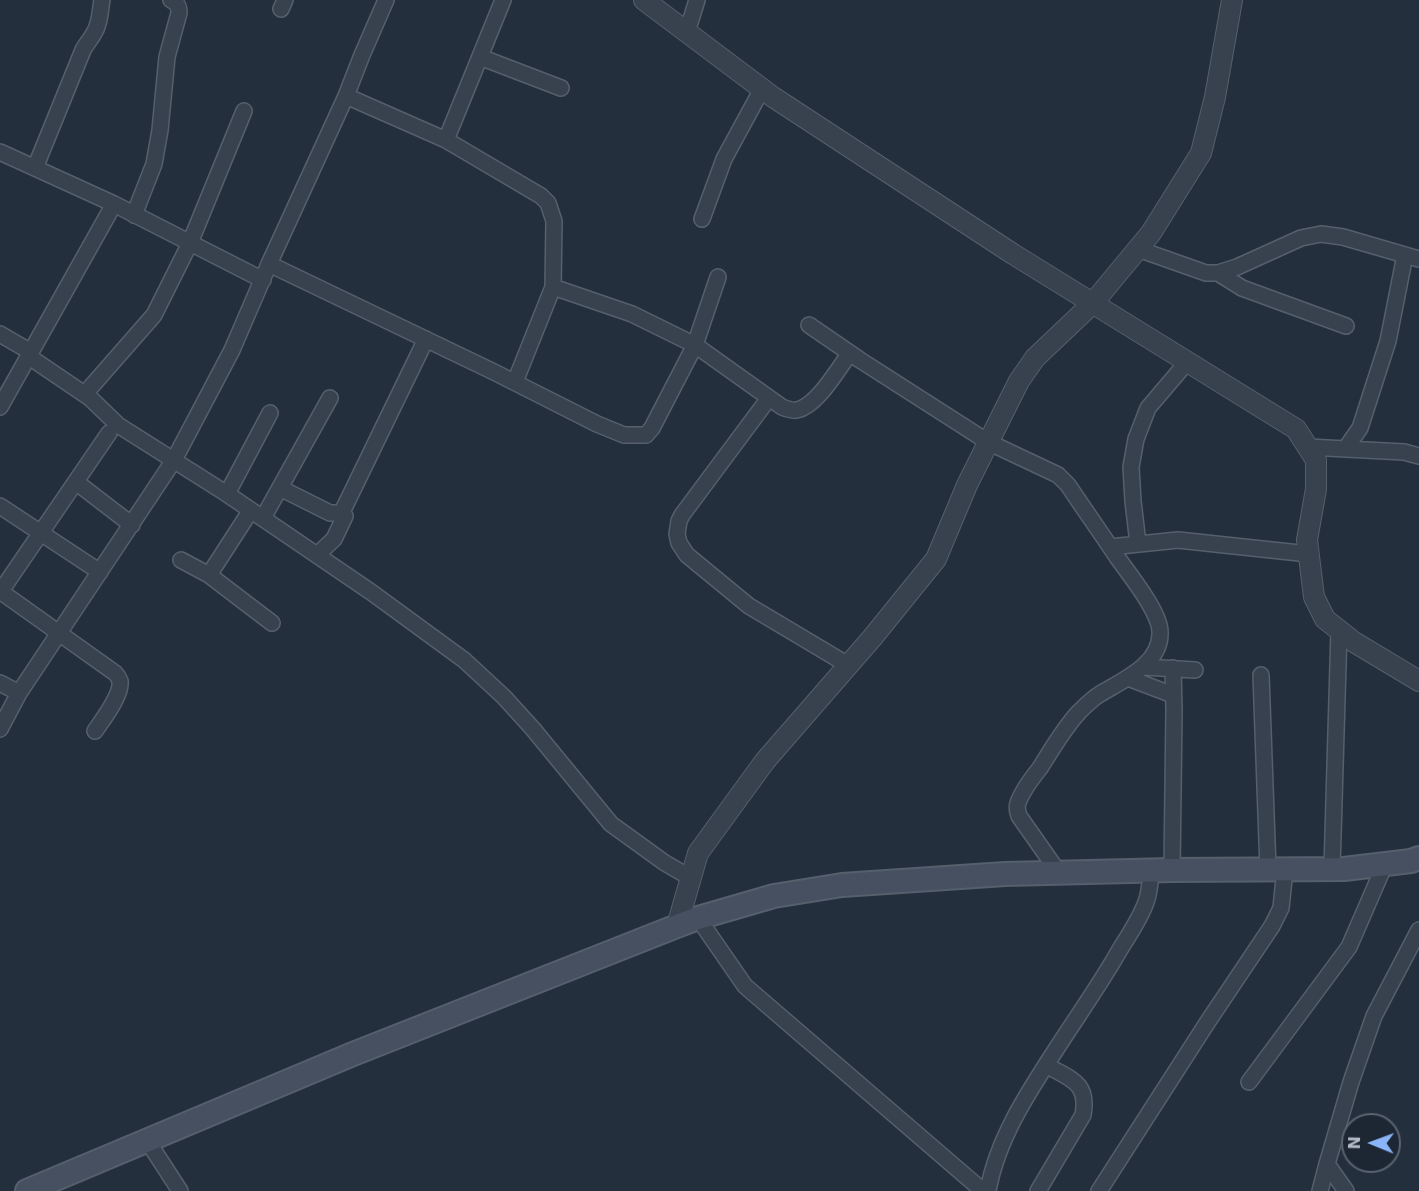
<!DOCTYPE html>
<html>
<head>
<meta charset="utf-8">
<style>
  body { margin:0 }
  #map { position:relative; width:1419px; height:1191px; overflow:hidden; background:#242f3e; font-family:"DejaVu Sans",sans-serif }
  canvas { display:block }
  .north { position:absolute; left:1341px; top:1113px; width:60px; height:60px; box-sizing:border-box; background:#1d2633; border:2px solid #59626f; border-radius:50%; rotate:271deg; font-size:16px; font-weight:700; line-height:24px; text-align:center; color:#b4bcc9 }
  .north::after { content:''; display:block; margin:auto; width:21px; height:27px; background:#8ab4f8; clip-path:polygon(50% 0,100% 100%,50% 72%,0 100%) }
</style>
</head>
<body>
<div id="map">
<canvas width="1419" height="1191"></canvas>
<div class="north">N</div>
</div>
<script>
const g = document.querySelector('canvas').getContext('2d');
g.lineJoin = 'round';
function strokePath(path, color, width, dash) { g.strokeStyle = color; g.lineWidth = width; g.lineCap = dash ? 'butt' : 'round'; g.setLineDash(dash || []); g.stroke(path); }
const minor = new Path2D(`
  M281,9L285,0
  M687,32L697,0
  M480,57L561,88
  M346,96L446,140L541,196L548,203L554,221L553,287L515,382
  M446,140L503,0
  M0,152L114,204L263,280
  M35,168L83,50C86,44 91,39 94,33C100,24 100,11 102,0
  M134,215L154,164L160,130L167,57L179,13C179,7 178,3 171,0
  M702,219L724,159L762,89
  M1138,249L1206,273H1218L1237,267L1301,238L1321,234L1343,237L1419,259
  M269,264L494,372L597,424L624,435H646L652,428L695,345L718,277
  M1218,273L1242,288L1346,326
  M553,287L632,314L695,345L782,407C787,409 792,411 797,410C817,406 838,369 850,353
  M809,325L860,360L988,442L1058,475L1068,485C1084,509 1101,533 1117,557C1129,574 1159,611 1160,631C1162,664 1123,680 1100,694C1093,698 1085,706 1079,712C1064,728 1052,749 1040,768C1032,778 1022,791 1018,803C1016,808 1018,812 1019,816L1059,873
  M0,334L31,352V358L90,398L118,425L227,494L371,592L464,660L504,697L533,729L611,824L665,863L691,878
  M90,388L154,315L190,243L244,111
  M769,398L682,515L679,521L677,534L679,543L687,555L749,606L848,665
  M0,407L114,204
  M1308,447L1404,452L1419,456
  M1346,448L1360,428L1388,341L1405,255
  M76,482L132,525
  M280,488L330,513H341L345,506L426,339
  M227,494L270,413
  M0,506L100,572
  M263,518L330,398
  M1138,544L1133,501L1131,467L1136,439L1148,408L1188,361
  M1110,547L1178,540L1309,554
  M317,555L334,539L345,516
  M181,560L209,575L272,623
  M209,575L251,510
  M0,591L115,673C117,675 119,678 120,681C122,695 103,719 95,731
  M1,591L109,433
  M1144,667L1195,670
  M1261,675L1268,869
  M1128,678L1173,695
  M0,683L19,693
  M0,729L19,693L174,460L232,350L269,264L346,96L362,55L386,0
  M1332,869L1339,630
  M1172,870L1174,710L1173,668
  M698,918L745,986L983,1191
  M1249,1082L1349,947L1385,864
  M147,1140L180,1191
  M1327,1164L1346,1191
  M988,1191C997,1140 1027,1094 1055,1051C1075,1020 1096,990 1115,958C1125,940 1139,922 1146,902C1150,892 1150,881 1151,871
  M1038,1191L1083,1115C1089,1082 1070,1079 1046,1065
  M1099,1191L1207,1023L1272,926L1281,908L1285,869
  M1320,1191L1327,1164L1351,1082L1374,1016L1419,930`);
const tertiary = new Path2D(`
  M644,0L773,97L1013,254L1296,429L1316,460V489L1307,540L1314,597L1325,619L1354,642L1419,681
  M677,926L698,853L765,761L872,638L936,559L967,485L1019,381L1035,358L1093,303L1151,233L1201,153L1215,97L1232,0`);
const secondary = new Path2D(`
  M27,1191L353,1054L677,926L698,918L774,896L842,885L1005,874L1172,870L1344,869L1411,861L1419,858`);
strokePath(minor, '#565f6c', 18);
strokePath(tertiary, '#565f6c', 22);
strokePath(secondary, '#565f6c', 26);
strokePath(minor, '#38414e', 15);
strokePath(tertiary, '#38414e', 20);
strokePath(secondary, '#465061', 22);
</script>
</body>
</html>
